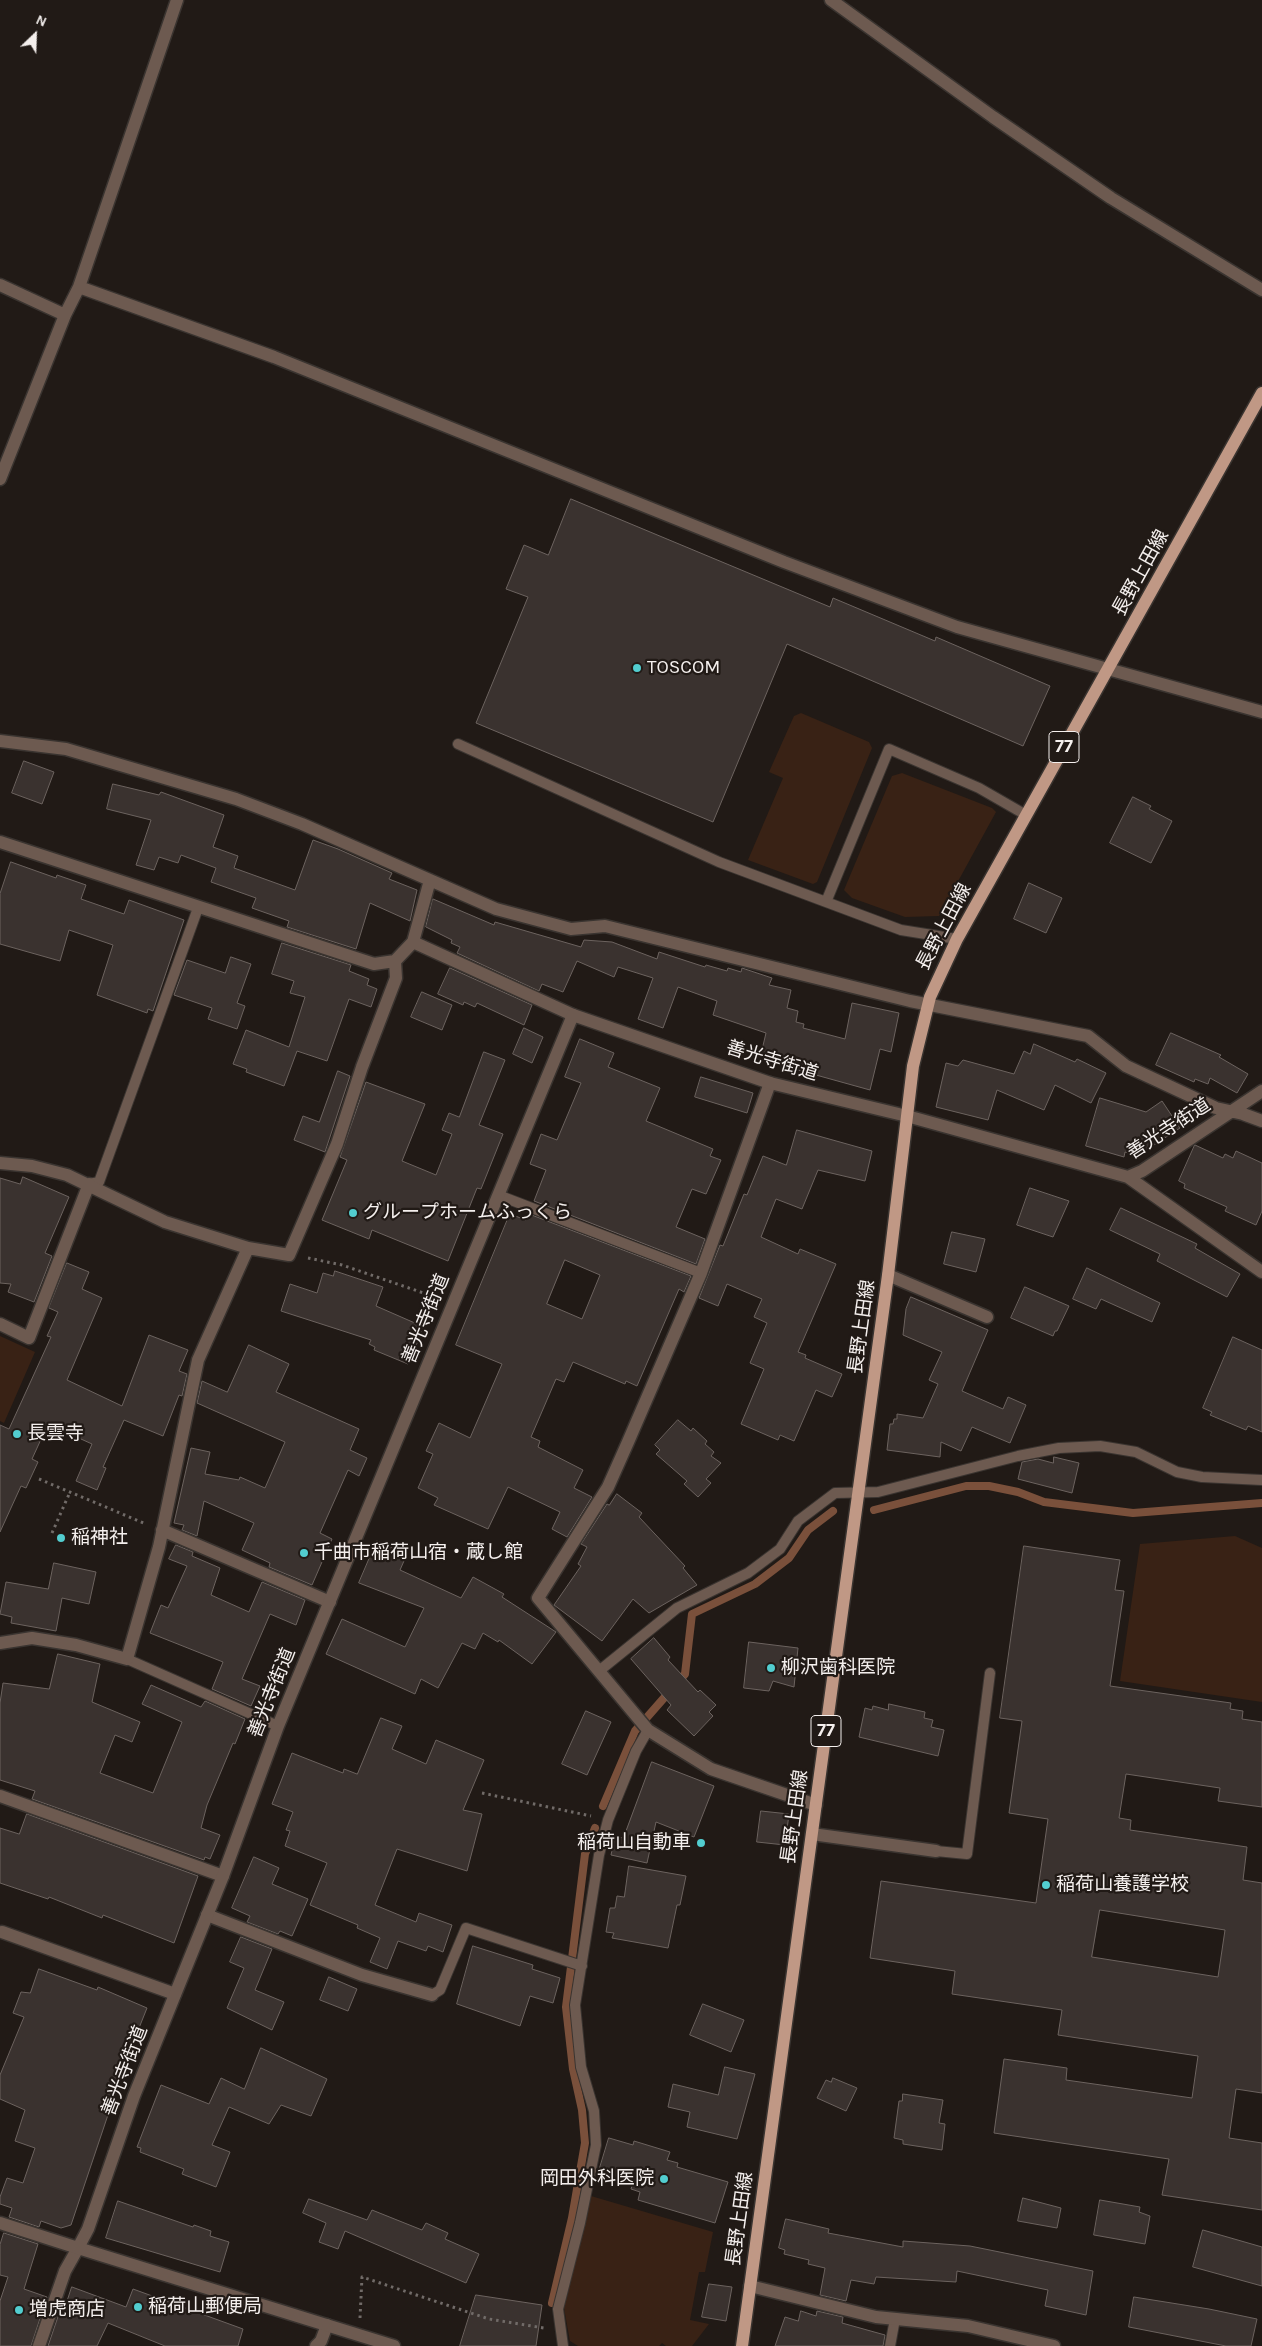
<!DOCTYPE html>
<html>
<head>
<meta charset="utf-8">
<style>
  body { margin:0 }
  #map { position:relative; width:1262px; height:2346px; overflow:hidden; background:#211a16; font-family:Karla,sans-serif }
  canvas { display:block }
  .north { position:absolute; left:10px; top:10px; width:50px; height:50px; -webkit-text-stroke:4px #211a16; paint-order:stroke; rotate:24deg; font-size:14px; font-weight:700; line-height:20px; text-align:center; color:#f4efed }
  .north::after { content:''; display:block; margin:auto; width:18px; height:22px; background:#f4efed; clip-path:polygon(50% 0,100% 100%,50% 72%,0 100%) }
</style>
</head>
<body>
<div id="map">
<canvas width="1262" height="2346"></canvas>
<div class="north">N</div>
</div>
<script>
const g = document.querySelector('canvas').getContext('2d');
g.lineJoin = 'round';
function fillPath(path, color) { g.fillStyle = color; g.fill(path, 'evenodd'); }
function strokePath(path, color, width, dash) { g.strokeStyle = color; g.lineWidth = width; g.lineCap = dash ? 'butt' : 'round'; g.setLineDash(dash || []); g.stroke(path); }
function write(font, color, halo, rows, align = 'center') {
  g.font = font + ' Karla,"Noto Sans JP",sans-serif'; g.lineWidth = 4.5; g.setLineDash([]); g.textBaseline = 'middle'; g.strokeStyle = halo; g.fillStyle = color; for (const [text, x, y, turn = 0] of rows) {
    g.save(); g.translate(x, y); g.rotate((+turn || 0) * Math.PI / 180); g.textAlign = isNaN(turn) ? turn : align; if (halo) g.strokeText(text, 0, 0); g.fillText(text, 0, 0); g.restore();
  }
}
fillPath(new Path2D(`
  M801,713L869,742L872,748L817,882L813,884L748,860L783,778L769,772L794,716Z
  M902,773L992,808L996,812L939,916L905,917L852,898L844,890L892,776Z
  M0,1336L35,1352L4,1423L0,1421Z
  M1235,1536L1262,1548V1702L1120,1681L1140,1544Z
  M591,2196L713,2232L705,2272H699L690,2320L709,2324L692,2346H666L662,2343L659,2346H578L570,2341L564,2308Z`), '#392215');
strokePath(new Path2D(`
  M874,1510L966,1486H989L1018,1492L1044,1502L1133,1513L1262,1503
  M603,1806L635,1731L685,1674L692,1614L755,1584L789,1558L808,1530L833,1511
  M552,2303L572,2218L585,2143L582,2110L573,2069L566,2007L585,1854L595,1828`), '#7a503b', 8);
const building = new Path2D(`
  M571,499L830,607L833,598L935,641L936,637L1050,686L1023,746L787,644L713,822L476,723L528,597L506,589L524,545L548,555Z
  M24,761L54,772L42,804L12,793Z
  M113,784L159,795L161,792L224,815L213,847L238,856L234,868L295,890L313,840L338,849L392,873L389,879L417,890L410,921L370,903L356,949L287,927L289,921L252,908L256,898L211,882L216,868L181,855L178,863L159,857L154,870L136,865L151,820L107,809Z
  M1133,797L1151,806L1149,809L1172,821L1151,863L1110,843Z
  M11,862L56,878L57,875L86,885L81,899L124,914L129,900L184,920L153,1011L148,1009L147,1013L97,995L113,945L69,930L60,961L0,944V894Z
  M1029,883L1062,898L1046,933L1014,919Z
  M433,899L494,925L495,922L581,947L584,940L612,942L657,959L659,952L705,967L706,965L727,971L728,968L741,972L742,968L772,978L769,985L791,990L787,1008L798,1011L796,1022L804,1024L803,1028L845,1039L852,1003L899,1013L891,1052L880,1049L870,1090L798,1070L800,1064L761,1054L766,1033L713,1015L717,1001L678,987L663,1028L638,1019L653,978L618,967L614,977L577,961L563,992L542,984L539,991L457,953L460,947L451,943L452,940L426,927Z
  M282,943L351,965L349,971L369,979L367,985L377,989L371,1007L349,999L327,1061L297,1051L284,1086L246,1072L247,1069L233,1064L246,1030L289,1047L305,997L290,993L294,981L272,974Z
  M231,957L251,964L237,1003L245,1006L237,1029L208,1019L212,1008L174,995L187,960L225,973Z
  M450,968L532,1005L524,1025L477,1003L475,1007L464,1002L463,1005L438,994Z
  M422,992L452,1005L442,1030L411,1017Z
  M524,1028L543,1037L532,1063L513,1054Z
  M1171,1033L1221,1055L1219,1057L1248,1074L1237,1093L1210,1078L1208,1084L1195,1079L1194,1082L1156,1065Z
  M580,1039L614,1053L608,1067L660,1088L646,1121L713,1149L710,1156L721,1160L706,1194L692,1189L676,1227L705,1239L696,1264L534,1201L546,1170L530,1164L541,1134L557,1140L581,1083L565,1077Z
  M1034,1044L1075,1062L1077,1059L1106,1073L1091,1103L1055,1085L1044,1110L997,1090L988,1120L936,1107L946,1063L958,1066L963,1060L1014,1074L1024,1051L1030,1054Z
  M484,1052L505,1060L479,1125L503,1134L481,1189L477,1188L448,1261L372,1230L369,1239L322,1220L347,1160L340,1157L366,1082L425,1104L402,1161L436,1175L452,1134L442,1130L449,1113L459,1117Z
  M338,1071L350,1076L325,1152L294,1140L303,1116L319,1122Z
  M701,1077L753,1093L747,1113L695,1097Z
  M1100,1098L1146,1112L1162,1101L1180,1128L1137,1156L1125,1152L1124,1157L1086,1146Z
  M797,1130L872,1151L865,1181L818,1170L802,1209L776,1199L761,1237L798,1254L800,1249L836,1264L798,1352L806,1355L805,1358L842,1374L832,1397L816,1390L794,1441L780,1435L778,1440L741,1424L764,1369L750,1363L767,1323L754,1317L762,1299L727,1284L718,1306L699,1298L720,1245L723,1246L744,1194L747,1195L763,1156L786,1165Z
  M1195,1145L1223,1158L1225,1154L1233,1158L1236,1151L1262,1163V1211L1256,1225L1225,1211L1227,1207L1184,1188L1185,1184L1179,1181Z
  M23,1177L69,1197L45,1253L52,1256L34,1302L8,1292L11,1284L0,1283V1178L20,1184Z
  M1030,1188L1069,1201L1053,1237L1017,1225Z
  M1121,1208L1197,1244L1195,1248L1240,1274L1227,1297L1157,1261L1160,1254L1110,1230Z
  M510,1214L526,1220L529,1214L691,1276L684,1292L679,1289L637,1386L626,1381L625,1384L573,1362L564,1382L556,1379L531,1437L540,1441L538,1447L583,1470L574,1488L592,1497L567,1537L552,1529L560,1512L508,1487L488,1529L434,1505L438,1498L418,1488L433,1454L426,1451L439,1423L470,1438L502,1364L456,1345ZM565,1260L600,1275L582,1319L547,1304Z
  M952,1232L985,1239L976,1272L944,1264Z
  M67,1263L89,1272L82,1289L102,1298L67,1380L122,1406L149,1335L188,1350L179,1371L187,1374L182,1396L179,1395L163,1436L124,1420L103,1467L106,1468L97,1490L76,1481L92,1444L48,1424L32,1459L38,1462L26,1488L21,1486L0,1532V1425L9,1429L51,1337L47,1336L58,1312L49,1308Z
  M1087,1268L1160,1303L1152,1322L1101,1299L1096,1309L1073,1299Z
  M335,1271L383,1287L376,1306L424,1327L408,1364L374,1350L375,1347L369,1344L371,1340L281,1311L290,1284L317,1293L323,1273L333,1276Z
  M1025,1287L1069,1306L1057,1331H1055L1053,1336L1011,1318Z
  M911,1297L988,1330L962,1391L1003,1409L1008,1397L1026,1405L1010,1443L972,1427L961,1451L941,1442L940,1457L887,1450L890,1424H893L894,1419H897V1414L923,1418L938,1384L929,1380L942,1352L903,1335L906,1309Z
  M1233,1337L1262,1350V1432L1248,1426L1246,1430L1210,1415L1212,1412L1203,1408Z
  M249,1345L289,1364L276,1392L359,1429L350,1450L367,1458L359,1476L348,1470L320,1533L332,1539L312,1585L269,1567L270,1563L242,1550L254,1523L204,1501L197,1536L182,1530L184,1525L174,1523L191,1448L210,1452L205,1474L239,1480L240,1477L265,1488L285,1442L197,1403L202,1381L227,1392Z
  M678,1420L691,1431L693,1428L707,1441L705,1444L714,1452L711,1456L721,1463L706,1479L711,1483L698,1497L684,1484L687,1481L656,1454L660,1450L655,1445Z
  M1054,1457L1079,1463L1072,1493L1018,1479L1022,1462L1038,1459L1053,1463Z
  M617,1494L642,1513L639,1517L685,1566L683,1568L697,1585L649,1613L633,1599L602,1641L554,1605L581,1566L578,1564L587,1547L581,1544L607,1504L609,1505Z
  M377,1541L407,1554L400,1570L461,1598L473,1577L504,1594L502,1597L556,1632L532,1664L499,1640L498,1642L483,1633L475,1649L462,1643L438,1688L421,1679L415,1694L326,1654L342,1619L405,1647L424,1608L359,1583Z
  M176,1545L193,1552L192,1556L220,1568L211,1595L249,1612L262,1582L305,1600L296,1625L270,1614L242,1679L260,1686L251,1706L212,1689L223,1662L150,1633L161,1605L168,1608L187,1566L169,1559Z
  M1024,1546L1120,1560L1115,1590L1124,1591L1110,1686L1231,1703L1230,1709L1243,1711L1242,1719L1262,1722V1807L1218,1801L1220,1788L1126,1774L1119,1818L1131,1820L1130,1830L1247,1847L1243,1880L1262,1883V2093L1236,2089L1229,2138L1262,2143V2210L1162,2195L1169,2159L994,2133L1004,2059L1067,2068L1066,2080L1192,2098L1198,2056L1058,2035L1062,2010L952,1994L955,1971L870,1958L881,1881L1036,1903L1048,1819L1009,1813L1022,1721L1000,1718ZM1100,1910L1225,1930L1218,1977L1092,1957Z
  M54,1563L96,1572L89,1604L62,1598L56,1631L11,1623L12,1617L0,1614L6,1582L48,1589Z
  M654,1638L670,1657L668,1660L698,1692L700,1690L716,1705L709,1712L713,1716L694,1736L667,1710L671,1705L631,1659Z
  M749,1642L798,1648L794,1687L773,1681L769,1691L744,1688Z
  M58,1654L100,1664L92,1702L140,1722L132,1742L115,1735L100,1773L153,1793L182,1722L142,1704L151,1685L201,1707L205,1701L245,1719L235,1744L233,1743L207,1805L201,1828L220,1835L210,1859L205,1857L204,1860L32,1799L35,1791L0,1780V1703L3,1683L49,1689Z
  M889,1704L925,1712L924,1718L933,1720L931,1727L944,1730L938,1756L859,1737L865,1708L872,1710L873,1706L888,1710Z
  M586,1711L611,1722L587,1775L562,1764Z
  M381,1718L402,1726L392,1749L426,1764L436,1740L484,1760L463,1810L482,1814L467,1871L397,1849L375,1905L416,1922L419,1913L452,1925L443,1952L428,1946L426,1951L398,1941L387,1969L370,1962L380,1938L357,1928L358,1925L310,1905L327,1863L285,1846L290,1831L286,1830L293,1812L272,1804L292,1753L343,1773L344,1769L357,1774Z
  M652,1762L714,1786L694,1837L656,1822L647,1863L611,1855L615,1836L623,1838Z
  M761,1811L789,1814L785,1845L757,1842Z
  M27,1814L198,1876L174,1943L103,1915L102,1918L49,1897L48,1899L0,1883V1828L19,1834Z
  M254,1857L279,1868L272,1884L308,1899L292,1936L280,1931L278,1934L247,1922L250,1916L232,1908Z
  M629,1866L686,1876L680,1905H677L668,1948L612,1938L614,1933L606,1932L610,1908H615L617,1896L624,1897Z
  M241,1937L272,1949L255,1990L284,2002L272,2030L227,2008L244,1968L230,1962Z
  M473,1946L533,1965L532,1969L560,1978L553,2003L530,1996L520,2026L457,2004Z
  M39,1969L97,1990L98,1987L147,2008L115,2088H117L71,2225L61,2228L41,2221L39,2227L9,2217L12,2208L0,2204V2197L7,2178L23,2183L35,2148L15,2141L25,2110L0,2099V2075L24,2017L13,2013L21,1992L30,1993Z
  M329,1977L357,1989L348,2011L320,2000Z
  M703,2004L744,2020L731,2052L690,2035Z
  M261,2048L327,2079L311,2116L281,2105L269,2124L229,2107L212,2145L230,2152L216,2187L182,2174L184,2169L140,2152L141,2148L137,2147L161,2085L209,2104L221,2078L244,2089Z
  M725,2067L755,2074L737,2139L687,2127L690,2112L668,2107L673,2084L718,2095Z
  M833,2078L857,2088L846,2111L817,2098L826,2080L831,2082Z
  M903,2094L943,2100L939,2123L945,2124L942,2150L903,2144V2140L894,2138L899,2101H902Z
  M609,2138L633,2145L634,2141L670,2152L667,2160L678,2163L677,2167L728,2182L715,2223L638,2200L640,2192L631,2189L632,2186L600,2176L601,2172L599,2171Z
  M1023,2198L1061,2208L1057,2228L1018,2221Z
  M309,2199L367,2220L372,2210L422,2230L426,2223L448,2233L445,2239L479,2254L466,2283L345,2231L338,2249L319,2242L326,2223L303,2213Z
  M1100,2200L1140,2207L1139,2212L1150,2216L1145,2244L1094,2235Z
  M118,2201L193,2227L194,2225L211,2231L210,2236L229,2242L220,2272L106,2238Z
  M786,2219L829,2229L828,2233L903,2247V2241L970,2246L1093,2271L1086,2315L1045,2306L1048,2290L957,2271L956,2282L876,2277L874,2284L851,2280L846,2301L820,2295L825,2268L808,2264L809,2260L784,2254L785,2250L779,2248Z
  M1203,2230L1262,2247V2286L1193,2267Z
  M4,2233L38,2244L24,2289L47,2297L31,2346H0V2301L8,2277L0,2275V2245Z
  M709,2284L732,2287L726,2321L702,2317Z
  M72,2287L126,2307L133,2289L243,2329L238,2346H165L108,2323L97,2346H48L63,2302L66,2303Z
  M476,2295L542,2305L536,2346H460Z
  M1134,2297L1209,2309L1257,2319L1251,2346H1226L1129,2327Z
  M801,2311L816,2316L817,2311L843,2317L842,2323L885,2335L883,2346H775L785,2317L798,2321Z`);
fillPath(building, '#3a322f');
strokePath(building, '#6c635f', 1);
const service = new Path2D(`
  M458,744L719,862L901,930L957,939
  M826,902L889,749L979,788L1026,815
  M89,1184L99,1182L198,908
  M498,1195L701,1273
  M127,1659L278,1726
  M599,1671L677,1608L748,1573L780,1549L798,1521L835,1493L878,1492L1018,1456L1059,1448L1100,1446L1136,1452L1177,1472L1202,1477L1262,1480
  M936,1851L967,1854L990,1673
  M432,1995L440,1990L466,1928L582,1966
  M563,2346L558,2309L580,2223L596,2145L594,2111L581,2067L575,2005L599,1855L608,1820L636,1751L648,1730
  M890,2346L895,2319`);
const minor = new Path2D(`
  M831,0L993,117L1111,198L1262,290
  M0,285L65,315
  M79,287L274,357L784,562L957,627L1262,712
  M0,479L65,315L79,287L177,0
  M0,741L66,749L236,799L302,824L496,909L571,929L605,926L910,1001L1088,1036L1126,1066L1216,1108L1243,1114L1262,1121
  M0,842L374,964L395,961L413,942L573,1015
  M413,942L430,880
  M770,1083L701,1273L628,1442L608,1487L538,1598L648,1730L711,1769L816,1805
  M907,1116L1128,1177L1142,1171L1262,1091
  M0,1163L32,1166L67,1175L165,1222L248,1248
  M1128,1177L1262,1272
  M888,1275L987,1317
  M0,1324L29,1338L89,1184
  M162,1530L330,1602
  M0,1643L32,1638L76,1645L127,1659L159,1547L198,1360L248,1248L289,1255L337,1144L362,1067L396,978L395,961
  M0,1796L223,1876
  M812,1834L936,1851
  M207,1915L362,1975L432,1995
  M2,1932L175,1994
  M750,2286L876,2317L968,2326L1054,2346
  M39,2346L65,2271L78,2248
  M316,2346L321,2341L327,2325`);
const tertiary = new Path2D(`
  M0,2223L78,2248L88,2229L134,2096L223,1876L278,1726L573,1015L770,1083L907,1116
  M78,2248L394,2346`);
const primary = new Path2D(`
  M742,2346L888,1275L913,1066L930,997L957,939L1262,393`);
strokePath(service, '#3a3430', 12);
strokePath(minor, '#3a3430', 15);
strokePath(tertiary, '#3a3430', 15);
strokePath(primary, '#3a3430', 15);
strokePath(new Path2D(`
  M308,1258L342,1265L438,1298
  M39,1479L146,1524
  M52,1533L70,1492
  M482,1793L591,1816
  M360,2318L362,2277L489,2319L544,2328`), '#716b68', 3, [2.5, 4]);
strokePath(service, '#6d5a50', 10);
strokePath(minor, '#6d5a50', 12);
strokePath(tertiary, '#6d5a50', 12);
strokePath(primary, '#c09885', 12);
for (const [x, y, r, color] of [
  [637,668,5,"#52cdcf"],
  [353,1213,5,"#52cdcf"],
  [17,1434,5,"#52cdcf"],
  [61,1538,5,"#52cdcf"],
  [304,1553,5,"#52cdcf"],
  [771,1668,5,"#52cdcf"],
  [701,1843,5,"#52cdcf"],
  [1046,1885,5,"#52cdcf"],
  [664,2179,5,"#52cdcf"],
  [138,2307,5,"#52cdcf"],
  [19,2310,5,"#52cdcf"]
]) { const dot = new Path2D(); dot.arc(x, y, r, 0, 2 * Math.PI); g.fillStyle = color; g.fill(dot); strokePath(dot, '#211a16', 2); }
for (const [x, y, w] of [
  [1064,747,30],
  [826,1731,30]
]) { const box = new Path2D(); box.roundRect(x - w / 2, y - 15.5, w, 31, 4); g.fillStyle = '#211a16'; g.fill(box); strokePath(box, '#f4efed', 1); }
write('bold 18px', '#f4efed', null, [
  ["77",1064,747],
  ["77",826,1731]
]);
write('19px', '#f4efed', '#211a16', [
  ["長野上田線",1141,573,-61],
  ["長野上田線",944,927,-62],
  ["善光寺街道",772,1061,17],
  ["善光寺街道",1169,1129,-33],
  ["善光寺街道",426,1319,-68],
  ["長野上田線",862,1327,-82],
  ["善光寺街道",272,1693,-68],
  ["長野上田線",795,1817,-82],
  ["善光寺街道",125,2071,-69],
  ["長野上田線",740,2219,-82]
]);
write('19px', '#f4efed', '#211a16', [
  ["TOSCOM",647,668],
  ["グループホームふっくら",363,1213],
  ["長雲寺",27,1434],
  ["稲神社",71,1538],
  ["千曲市稲荷山宿・蔵し館",314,1553],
  ["柳沢歯科医院",781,1668],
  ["稲荷山自動車",691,1843,"right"],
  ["稲荷山養護学校",1056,1885],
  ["岡田外科医院",654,2179,"right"],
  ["稲荷山郵便局",148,2307],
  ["増虎商店",29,2310]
], 'left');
</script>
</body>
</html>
